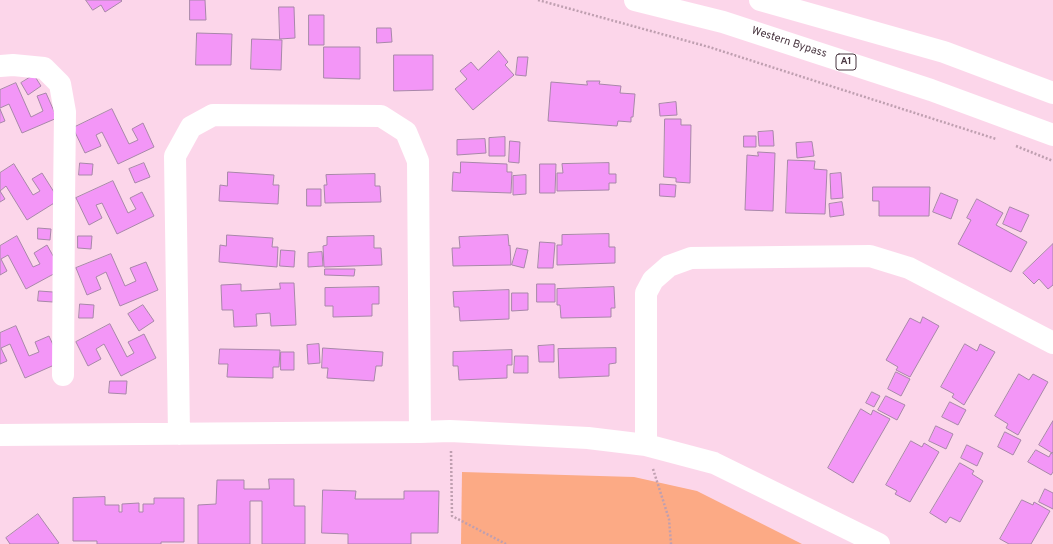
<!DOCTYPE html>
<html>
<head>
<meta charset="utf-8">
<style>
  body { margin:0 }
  canvas { display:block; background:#fcd6ea }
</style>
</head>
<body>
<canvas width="1053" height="544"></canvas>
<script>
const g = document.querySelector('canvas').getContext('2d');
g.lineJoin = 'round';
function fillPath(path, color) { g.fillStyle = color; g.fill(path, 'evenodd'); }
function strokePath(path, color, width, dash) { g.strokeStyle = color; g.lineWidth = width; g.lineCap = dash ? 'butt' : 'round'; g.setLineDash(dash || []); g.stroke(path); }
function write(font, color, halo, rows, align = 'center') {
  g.font = font + ' Overpass,sans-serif'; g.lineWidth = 3; g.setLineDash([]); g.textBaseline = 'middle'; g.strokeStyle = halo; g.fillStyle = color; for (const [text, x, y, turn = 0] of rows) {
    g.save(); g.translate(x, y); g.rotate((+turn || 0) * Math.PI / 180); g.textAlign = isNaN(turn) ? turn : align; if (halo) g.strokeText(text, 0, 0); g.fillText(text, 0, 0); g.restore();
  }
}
fillPath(new Path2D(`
  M462,472L634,477L697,491L802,544H461Z`), '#fcaa85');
const building = new Path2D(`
  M86,0H121L122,1L105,12L101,5L93,10Z
  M190,0H205L206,20H190Z
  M279,7H294L295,38L280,39Z
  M309,15H324V45H309Z
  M377,28H391L392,42L377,43Z
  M197,33L232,34L231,65H196Z
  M252,39L282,40L281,70L251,69Z
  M324,47H360V79L324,78Z
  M499,51L508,62L505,65L514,75L473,110L455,89L467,79L460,71L471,62L478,70Z
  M394,55H433V90L394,91Z
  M518,57H528L526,76L516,75Z
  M34,75L41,86L28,95L21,83Z
  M587,81H600L599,84L621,86L620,93L635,94L633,117H631V122L618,121L617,126L548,121L551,82L587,85Z
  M16,83L31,117L43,111L37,96L46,93L57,118L22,133L9,104L0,108V90Z
  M676,102L677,115L660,116L659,104Z
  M0,109L5,121L0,123Z
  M112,109L129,144L138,140L132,129L143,123L154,147L118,164L102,132L96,135L101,146L85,153L73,128Z
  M665,119H681V125H691L690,183L676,182V178L664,177Z
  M773,131L774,146H759L758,132Z
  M744,136H756V147H744Z
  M505,137V156H489V138Z
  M485,139L486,153L457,155V140Z
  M510,141L520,142L519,163L509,162Z
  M812,142L814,156L797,158L796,143Z
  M758,152L775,153L773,211L745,210L747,155L758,156Z
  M788,160L815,161L814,169L827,170L825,214L786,213Z
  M461,162L507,164V172H512L511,193L452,191L453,172L460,173Z
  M80,163L93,164L92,175H79Z
  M144,163L150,177L135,183L129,169Z
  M609,163V174H616V183H609V190L557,191V173H563L562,164Z
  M14,164L33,195L40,191L32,179L42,173L59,200L27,220L6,186L0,191V173Z
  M540,164H556L555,193H540Z
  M228,172L274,175L273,185H279L278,204L219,201L220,185L227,186Z
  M841,173L843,198L831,199L830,174Z
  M375,174V186H380L381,202L325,203L324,185H327L326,175Z
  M526,175V194L513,195V176Z
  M113,181L128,213L136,209L130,198L142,192L154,216L117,234L102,203L96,205L102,218L89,225L76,198Z
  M660,184L676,185L675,197L660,196Z
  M873,187H930L929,216H879V201H873Z
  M307,189H321V206H307Z
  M0,191L5,199L0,202Z
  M941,193L958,200L951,219L933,212Z
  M977,199L1003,213L996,225L1027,242L1011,272L958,244L971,220L967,218Z
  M842,202L844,215L830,217L829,204Z
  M1010,207L1029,215L1021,232L1003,224Z
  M38,228L51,229L50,240L38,239Z
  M609,234V247H615V263L557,265V245H562V235Z
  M227,235L273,238L272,247H278L277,267L219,262L220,245L226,246Z
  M508,235L509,246L510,245L511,265L453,266L452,248H460L459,237Z
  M17,236L33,267L40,264L34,253L47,245L61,270L26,289L8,255L1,259L7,271L0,275V246Z
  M78,236H92L91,249L78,248Z
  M374,236V248H381L382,265L324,267L323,246L327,245V237Z
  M540,242L555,243L553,268H538Z
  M1053,244V285L1048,289L1039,279L1034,284L1023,273Z
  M517,248L528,250L524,268L512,265Z
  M281,250L295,251L294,267L280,266Z
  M322,252L323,266L308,267V253Z
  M111,254L125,286L136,281L130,268L146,262L158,290L120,306L106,272L96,277L101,289L87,295L76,268Z
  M325,269H355L354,276L325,275Z
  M280,283H294L296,325L271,326L270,313L256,314L257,326L234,327L233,310H222L221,285L241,284V291L280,289Z
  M537,284H555V302H537Z
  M379,287V304H372V316L333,317V306H325V288Z
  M614,287L615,308H611V317L561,318L560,305H557V289Z
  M509,290V319L460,321L459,307H454L453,292Z
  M39,291L53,292V302L38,301Z
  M512,293H528V310L512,311Z
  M80,304L94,305L93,318H79Z
  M143,305L154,321L139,331L128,314Z
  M923,317L939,326L910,377L896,370L898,367L886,360L910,318L920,323Z
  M110,324L127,357L134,353L128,342L144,334L156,358L121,376L104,344L96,349L101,359L88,366L76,342Z
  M16,326L29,356L39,352L35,342L49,336L61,362L25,378L10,344L1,348L7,361L0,364V333Z
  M319,344L320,363L308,364L307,345Z
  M965,344L977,351L980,344L995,352L964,405L952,397L954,394L941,387Z
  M554,345V362H539L538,346Z
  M323,348L383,352L382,366H376L374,381L327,378L328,368H322Z
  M616,348V363L609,364V376L559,378L558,349Z
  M220,349L280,350L279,367H273V378L227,377L228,364H219Z
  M512,350V365H507V378L459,380L458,366H453V352Z
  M281,352H294V370H281Z
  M515,356H528V373H514Z
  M896,372L910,379L901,396L888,389Z
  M1019,374L1029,380L1033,374L1048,382L1018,435L1006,428L1008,424L995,416Z
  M110,381H127L126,394L109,393Z
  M872,392L880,396L874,407L866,403Z
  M886,396L905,405L897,420L878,410Z
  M950,402L966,410L958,425L942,417Z
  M861,409L871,415L873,410L890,419L853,483L828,468Z
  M1053,421V452L1052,453L1039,445Z
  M936,426L953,434L946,449L929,441Z
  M1005,432L1021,440L1013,455L998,447Z
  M911,441L922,447L924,443L939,452L910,502L895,494L897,491L886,485Z
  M967,445L983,453L977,466L961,458Z
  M1036,450L1049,457L1051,453L1053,454V472L1051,475L1028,462Z
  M960,463L974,471L972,474L983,481L960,522L950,517L946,523L930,513Z
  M269,479H294V506H305V544H262V501H250V544H198V505L216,504L217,480H244V489H269Z
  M1045,489L1053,493V509L1039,502Z
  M323,490L356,491L355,499H404V491H439L438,533H411V544H348V534L322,533Z
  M105,497V505H119V512H122V504L139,503V512H143V504H154V498H184V542H161V544H97V541H73V498Z
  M1022,500L1033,505L1034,502L1050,511L1031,544H1009L1000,539Z
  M38,514L59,543L57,544H10L6,538Z`);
fillPath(building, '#f396f7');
strokePath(building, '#a887a9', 1);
strokePath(new Path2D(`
  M538,0L709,47L996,139
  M1016,146L1053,161
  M451,451L452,516L506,544
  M653,469L669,519L671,544`), '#bf9fb0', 2.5, [2, 2]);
strokePath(new Path2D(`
  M0,66L13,65L44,68L60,84L65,112L64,202L63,375
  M179,434L175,156L191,127L213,115L381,116L406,132L418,161L420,432
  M0,435L420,432L450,431L588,438L646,445L714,463L879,544
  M646,445V293L653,280L669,266L691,258L870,256L909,268L1053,343`), '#fff', 22);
strokePath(new Path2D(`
  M635,0L723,22L931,90L1053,135
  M760,0L944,52L1053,93`), '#fff', 22);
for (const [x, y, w] of [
  [846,62,20]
]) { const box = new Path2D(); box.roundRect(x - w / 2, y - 8, w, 16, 3); g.fillStyle = '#fff'; g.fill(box); strokePath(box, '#493640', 1); }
write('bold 10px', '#493640', null, [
  ["A1",846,62]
]);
write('11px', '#493640', '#fff', [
  ["Western Bypass",789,43,18]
]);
</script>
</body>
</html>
